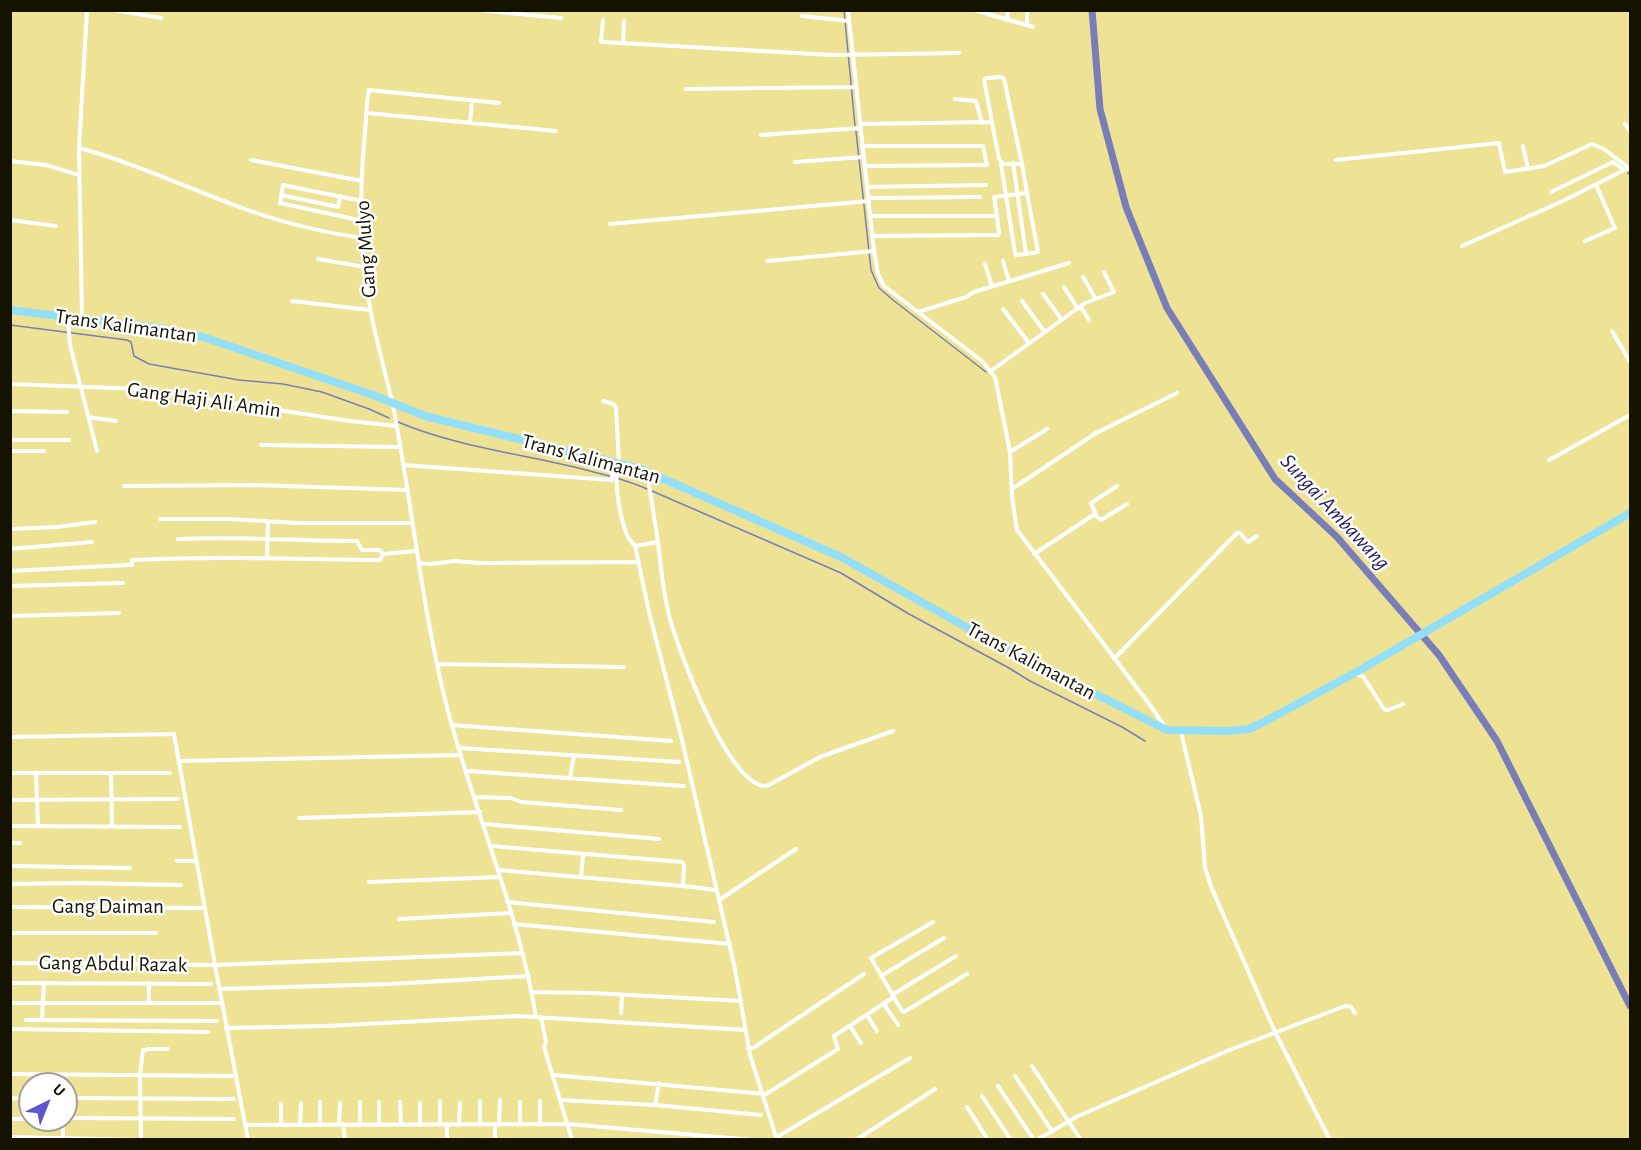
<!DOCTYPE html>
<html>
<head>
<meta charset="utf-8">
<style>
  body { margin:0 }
  #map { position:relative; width:1641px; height:1150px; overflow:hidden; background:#eee395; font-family:"Alegreya Sans",sans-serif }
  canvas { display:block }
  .frame { position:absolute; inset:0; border:12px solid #161200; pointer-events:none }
  .north { position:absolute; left:18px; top:1072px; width:60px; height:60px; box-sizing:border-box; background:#fff; border:2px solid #a2a099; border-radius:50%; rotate:43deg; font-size:16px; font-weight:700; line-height:24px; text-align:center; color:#161200 }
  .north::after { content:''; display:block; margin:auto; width:21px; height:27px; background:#5d56ce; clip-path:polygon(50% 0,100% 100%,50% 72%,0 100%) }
</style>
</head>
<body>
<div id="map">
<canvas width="1641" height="1150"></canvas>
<div class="frame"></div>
<div class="north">U</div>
</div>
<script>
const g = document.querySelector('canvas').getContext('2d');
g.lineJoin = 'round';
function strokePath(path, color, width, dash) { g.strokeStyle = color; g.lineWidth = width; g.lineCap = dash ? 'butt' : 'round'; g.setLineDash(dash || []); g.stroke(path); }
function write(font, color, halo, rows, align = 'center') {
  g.font = font + ' "Alegreya Sans",sans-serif'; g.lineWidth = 5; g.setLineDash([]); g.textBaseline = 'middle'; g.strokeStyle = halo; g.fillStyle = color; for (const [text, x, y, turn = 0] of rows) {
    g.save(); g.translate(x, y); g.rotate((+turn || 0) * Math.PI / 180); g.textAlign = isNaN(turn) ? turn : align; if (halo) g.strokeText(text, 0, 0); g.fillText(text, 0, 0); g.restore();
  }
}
strokePath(new Path2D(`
  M844,10L855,126
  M856,131L871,270L879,288L893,300L986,372
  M1628,174L1630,171
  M10,325L127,340L131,342L134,356L149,364L239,380L283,384L322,392L369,409L389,418
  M398,422C457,447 523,454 586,470C606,475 628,480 647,489
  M652,491L841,573L909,614L1009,668L1030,681L1122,727L1145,741`), '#797db8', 1.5);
strokePath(new Path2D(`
  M1092,10L1100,109L1126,207L1167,308L1275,479L1337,537L1439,655L1497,741L1630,1006`), '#797db8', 7);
strokePath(new Path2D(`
  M114,10L161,18
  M478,10L561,18
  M848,10L874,251L878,274L884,286L982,361L995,377L1010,452L1012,497L1017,530L1150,705L1165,727
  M974,10L1033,27
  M802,16L849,21
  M1007,19L1008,10
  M603,20L601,41L603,42L832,55L959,53
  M1027,25V10
  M623,43L624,21
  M1001,77L1004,79L1022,164H1003L999,159L984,80L987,78Z
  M686,89L856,87
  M955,99L976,101L982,123
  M499,103L369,90C366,104 366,119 365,133C359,192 360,255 371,313C377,344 386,375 393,406C413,508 422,613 449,715C476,816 519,913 536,1017
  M367,113L556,131
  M470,123L472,100
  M860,124L991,122
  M1625,124L1630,131
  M761,135L861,128
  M862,146H983L987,165L864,166
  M1523,146L1528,169
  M79,148L87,10
  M251,160L362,181
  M1336,160L1499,143L1505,172L1544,166L1592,144L1604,149L1630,169
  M10,161L46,165L79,175
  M795,162L864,157
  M1001,164L1015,253L1016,255L1026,254
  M1022,164L1027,193
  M867,187L986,185
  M1551,192L1613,162L1624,170
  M281,195L338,207L340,197
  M869,198L980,197
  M362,201L283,185L280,203L363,221
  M870,216H997L999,233L998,235L872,236
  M997,216L994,197C1005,196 1016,194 1027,193L1038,252L1026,254L1013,163
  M10,220L56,226
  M610,224L869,201
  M1585,241L1615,228L1596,185
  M1462,246L1565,200L1628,168
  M318,259L365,267
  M767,261L874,251
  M1003,261L1009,281
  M985,264L992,286
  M1083,277L1095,298
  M1064,287L1078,309
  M1043,294L1062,320
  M292,301L370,310
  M1022,301L1044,331
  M1081,307L1089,320
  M1003,309L1029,343
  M918,312L966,297L974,292L1069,263
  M68,318L70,345L97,451
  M82,318L79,148C132,162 183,186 234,205C276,221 319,232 363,238
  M1612,331L1630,362
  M991,371L1085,303L1114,292L1104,272
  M10,384L141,389L350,421L397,426
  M603,401L613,404L616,407L619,463
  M10,411L67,412
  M88,417L116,421
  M10,440H69
  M261,445L400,447
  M10,451H44
  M1010,452L1047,429
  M1549,460L1630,415
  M616,463C616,486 618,513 627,535C629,540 632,542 635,546L649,612L682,740L735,969L750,1055L777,1140
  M403,465L612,480L613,463
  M124,486L255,485L407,490
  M1117,486L1091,503L1097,517L1101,520L1127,504
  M1012,489L1096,433L1177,393
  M160,519H230L298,523H412
  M10,529L57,527L95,522
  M178,539C238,536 297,541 357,541L362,550H379L383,554L416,551
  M658,542C661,567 663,594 670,619C680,654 724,773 760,785C761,786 767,786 769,785L820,757L893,731
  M635,546L658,542L647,472
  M10,549L92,542
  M1034,554L1095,514
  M267,558L268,521
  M419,563L431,564L454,561L480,563L638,562
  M10,571L129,565H132V560C215,556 298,559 380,560L383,554
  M10,586L123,583
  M10,616L119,613
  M1114,659L1237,533H1240L1248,542L1257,536
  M437,664L624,667
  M1354,675H1361L1364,678L1384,709L1388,710L1403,704
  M452,725L671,741
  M1181,732L1201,816L1205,868L1212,889L1275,1032L1330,1140
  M10,737L174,734L215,965L248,1140
  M460,748L679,762
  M179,761L461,755
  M467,771L684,786
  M10,773H170
  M36,773L38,826
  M111,773L112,827
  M570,778L574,755
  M475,797L511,798L521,802L621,810
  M10,800L178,799
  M299,818L480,812
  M484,824L659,839
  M10,826L180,827
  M10,843H20
  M491,846L682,862L684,865L683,886L498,870
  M177,861H196
  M10,866L130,868
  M581,877L583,855
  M369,882L500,877
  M10,884L78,883L181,885
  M683,886L717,890
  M719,900L796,849
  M507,902L714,922
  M10,907L205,908
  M399,919L510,913
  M933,922L871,958L902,1011L904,1012L967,974
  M514,924L730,944
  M10,933H156
  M10,963L215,965L522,953
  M881,976L944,938
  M10,983L211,984
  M219,989L390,984L529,976
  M532,992L593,993L741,1001
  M892,995L956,956
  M10,1003H221
  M149,1003V983
  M884,1004L898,1025
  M621,1013L622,995
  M867,1015L877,1031
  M541,1017L546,1042L544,1047L572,1140
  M26,1020L217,1021
  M42,1020L44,983
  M850,1026L861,1043
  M226,1028L327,1026L517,1016L746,1030
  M10,1029L208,1032
  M748,1048H753L864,974
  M1032,1066L1081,1140
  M10,1074L232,1076
  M553,1075L766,1094L838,1049L834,1036L894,997
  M1015,1076L1052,1131
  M998,1086L1034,1140
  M982,1096L1011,1140
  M10,1098L30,1099
  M66,1098L234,1099
  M29,1099L30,1112
  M560,1100L655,1105L761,1115
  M440,1101V1125
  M480,1101V1125
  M400,1102L401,1124
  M520,1102V1124
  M420,1103V1125
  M281,1104V1124
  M655,1105L659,1083
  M967,1107L988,1140
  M66,1118L234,1119
  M10,1119H30
  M63,1120V1137
  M300,1124L301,1103
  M320,1124V1102
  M339,1124L340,1103
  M343,1124L345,1140
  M360,1124V1102
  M379,1124V1102
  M540,1124V1101
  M245,1125L568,1124L753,1140
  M459,1125L460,1103
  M499,1125L500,1100
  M10,1137L140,1140
  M777,1137L910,1058
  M141,1140L140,1075L143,1050H147L148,1049H168
  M447,1140V1125
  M495,1140V1125
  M856,1140L935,1089
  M1037,1140L1076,1117L1227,1051L1345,1006L1351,1007L1355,1013`), '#fff', 4);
strokePath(new Path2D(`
  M10,310L158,328L203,337L373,395L425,416L641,469L841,557L1000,646L1167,730L1228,731L1249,729L1262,723L1353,674L1630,513`), '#94dff8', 8);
write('21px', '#161200', '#fff', [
  ["Gang Mulyo",366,249,-94],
  ["Trans Kalimantan",126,326,8],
  ["Gang Haji Ali Amin",204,400,8],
  ["Trans Kalimantan",591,459,15],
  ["Trans Kalimantan",1031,661,28],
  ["Gang Daiman",108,907],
  ["Gang Abdul Razak",113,964,1]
]);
write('italic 22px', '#231b62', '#fff', [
  ["Sungai Ambawang",1335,512,47]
]);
</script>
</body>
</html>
